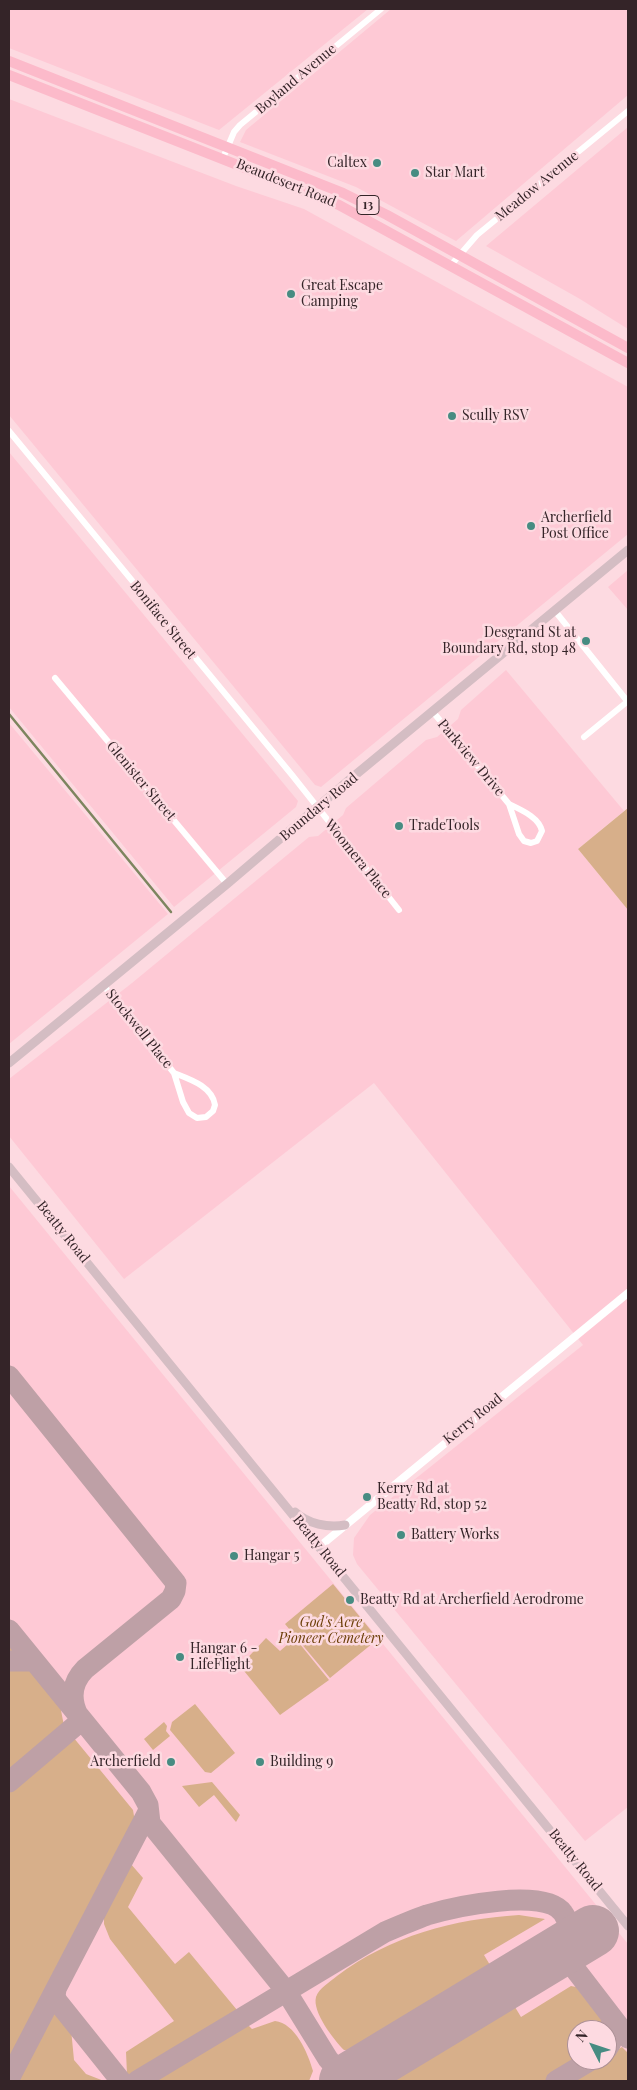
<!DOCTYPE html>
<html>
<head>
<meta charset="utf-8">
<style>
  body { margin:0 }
  #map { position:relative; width:637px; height:2090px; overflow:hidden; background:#fddae1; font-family:"Playfair Display",serif }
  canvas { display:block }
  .frame { position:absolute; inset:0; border:10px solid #342428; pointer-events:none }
  .north { position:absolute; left:567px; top:2020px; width:50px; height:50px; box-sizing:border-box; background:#fddae1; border:1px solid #ad9197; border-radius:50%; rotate:311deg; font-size:14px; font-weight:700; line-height:20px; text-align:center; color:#342428 }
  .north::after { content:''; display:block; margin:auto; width:18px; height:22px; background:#478c82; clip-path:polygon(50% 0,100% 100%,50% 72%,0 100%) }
</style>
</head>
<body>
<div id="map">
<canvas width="637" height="2090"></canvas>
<div class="frame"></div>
<div class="north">N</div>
</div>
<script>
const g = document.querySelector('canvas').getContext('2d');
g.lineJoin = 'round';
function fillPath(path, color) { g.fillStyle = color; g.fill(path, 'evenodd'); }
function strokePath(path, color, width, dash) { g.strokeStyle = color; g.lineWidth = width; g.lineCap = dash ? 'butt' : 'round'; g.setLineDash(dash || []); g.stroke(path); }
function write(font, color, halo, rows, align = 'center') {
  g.font = font + ' "Playfair Display",serif'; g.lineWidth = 5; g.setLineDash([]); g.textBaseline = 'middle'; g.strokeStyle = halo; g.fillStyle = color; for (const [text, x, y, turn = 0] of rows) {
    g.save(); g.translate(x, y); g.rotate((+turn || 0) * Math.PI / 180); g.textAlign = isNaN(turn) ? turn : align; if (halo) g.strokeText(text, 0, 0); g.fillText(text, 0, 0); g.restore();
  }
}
fillPath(new Path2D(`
  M9,9H368L219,130L9,48Z
  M391,9H628V95L456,241L356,187L240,142L246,130Z
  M9,99L236,186L304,209L628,387V534L321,787L315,785L9,415Z
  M628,127V329L580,299L486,246Z
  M9,452L298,801L296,807L174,907L9,707Z
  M628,570V610L608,587Z
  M506,670L624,811L578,849L628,910V1807L585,1841L357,1564L353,1555L354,1538L370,1515L583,1345L374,1083L124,1279L9,1136V1079L132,983L309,837L318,836L343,815L346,808L426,740L437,737L458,719L461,710Z
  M9,723L168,914L9,1044Z
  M9,1186L628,1944V2081H9ZM577,2030H607V2060H577Z`), '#fec9d5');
fillPath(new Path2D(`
  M628,808V910L578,849Z
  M333,1584L378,1639L330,1678L285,1624Z
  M266,1638L280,1651L295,1638L329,1680L280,1715L240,1666Z
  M9,1642L60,1705L64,1726L133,1810L135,1822L9,2061Z
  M195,1704L235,1753L211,1773L205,1772L170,1730L172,1722Z
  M164,1722L167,1726L166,1731L170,1736L153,1750L144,1739Z
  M212,1782L240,1815L236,1822L214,1795L199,1807L182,1786Z
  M130,1863L143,1878L128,1907L175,1964L189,1952L237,2010L234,2014L131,2077L127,2074L126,2052L174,2021L110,1939L104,1924V1914Z
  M519,1915L545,1919L484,1955L493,1970L360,2051L344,2050C334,2040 312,2012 316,1997C319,1988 330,1982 337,1976C390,1936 454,1919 519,1915Z
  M571,1986L576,1987L601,2019L605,2030H577V2060H580L545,2081H381L512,2002L521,2017Z
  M55,2012L71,2029L74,2060L86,2074L104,2081H16L52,2013Z
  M275,2021C295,2023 308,2053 313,2071L309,2081H151L239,2027L249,2026L252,2029Z
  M622,2047L628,2053V2081H567L601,2060H607V2056Z`), '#d7af8a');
strokePath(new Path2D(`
  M9,714L171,912`), '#7d855f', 2.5);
strokePath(new Path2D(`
  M9,1376L176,1583L175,1591L171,1599L85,1669C72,1682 70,1699 78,1715
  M9,1630L141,1792L148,1805L150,1823L286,1991L328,2059L334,2066L349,2072L362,2070L426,2032
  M9,1661H34
  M9,1782L82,1720
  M56,1989L55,1996L57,2001L121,2081
  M493,1991L554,1953L561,1938L574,1929L584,1933L586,1942L582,1950L574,1953L563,1950L542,1963
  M607,2049C615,2038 616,2027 610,2015
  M9,2079L148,1812
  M137,2081L385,1932C399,1926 413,1920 427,1915C454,1907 545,1887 563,1913C574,1928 561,1944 568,1960L628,2038
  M556,2081L591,2060`), '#bea0a6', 21);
strokePath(new Path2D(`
  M345,2081L593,1931`), '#bea0a6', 52);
strokePath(new Path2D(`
  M223,158L234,132L240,125L381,9
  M451,265L477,235L628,111
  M9,431L292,775L399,910
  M555,611L628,702
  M55,678L227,884
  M433,712L509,804L519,834L524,841L531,843L537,841L542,831C539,817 521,810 509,804
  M584,737L628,701
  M104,986L174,1073L183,1102L189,1113L197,1118L206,1117L213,1111L215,1105C212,1086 189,1079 174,1073`), '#fff', 6);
strokePath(new Path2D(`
  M319,1547L628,1293`), '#fff', 8);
strokePath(new Path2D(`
  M9,1063L227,884L348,781L628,550
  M9,1167L628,1926
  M295,1512C308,1524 328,1528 345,1525`), '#d4bdc3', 9);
strokePath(new Path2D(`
  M9,61L343,193L387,215L628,348
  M9,75L339,205L628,363`), '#fcbaca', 10);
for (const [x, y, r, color] of [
  [377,163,5,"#478c82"],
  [415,173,5,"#478c82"],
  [291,294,5,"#478c82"],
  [452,416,5,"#478c82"],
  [531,526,5,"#478c82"],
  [586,641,5,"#478c82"],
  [399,826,5,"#478c82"],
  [367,1497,5,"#478c82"],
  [401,1535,5,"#478c82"],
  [234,1556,5,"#478c82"],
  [350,1600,5,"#478c82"],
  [180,1657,5,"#478c82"],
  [171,1762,5,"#478c82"],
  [260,1762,5,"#478c82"]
]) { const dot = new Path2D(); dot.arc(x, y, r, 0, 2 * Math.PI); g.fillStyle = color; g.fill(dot); strokePath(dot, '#fddae1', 2); }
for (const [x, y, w] of [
  [368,205,22]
]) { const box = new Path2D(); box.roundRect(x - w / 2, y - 9.5, w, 19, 4); g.fillStyle = '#fddae1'; g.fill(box); strokePath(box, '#342428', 1); }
write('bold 12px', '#342428', null, [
  ["13",368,205]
]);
write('14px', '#342428', '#fddae1', [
  ["Boyland Avenue",296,79,-40],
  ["Beaudesert Road",286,183,22],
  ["Meadow Avenue",537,186,-39],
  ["Boniface Street",163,620,51],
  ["Parkview Drive",471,758,50],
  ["Glenister Street",141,781,50],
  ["Boundary Road",319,807,-40],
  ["Woomera Place",358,859,51],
  ["Stockwell Place",139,1029,51],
  ["Beatty Road",63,1232,51],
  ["Kerry Road",473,1419,-39],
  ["Beatty Road",319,1546,51],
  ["Beatty Road",575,1860,51]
]);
write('14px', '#342428', '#fddae1', [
  ["Caltex",367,163,"right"],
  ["Star Mart",425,173],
  ["Great Escape",301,286],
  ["Camping",301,302],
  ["Scully RSV",462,416],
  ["Archerfield",541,518],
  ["Post Office",541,534],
  ["Desgrand St at",576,633,"right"],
  ["Boundary Rd, stop 48",576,649,"right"],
  ["TradeTools",409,826],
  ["Kerry Rd at",377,1489],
  ["Beatty Rd, stop 52",377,1505],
  ["Battery Works",411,1535],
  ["Hangar 5",244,1556],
  ["Beatty Rd at Archerfield Aerodrome",360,1600],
  ["Hangar 6 -",190,1649],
  ["LifeFlight",190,1665],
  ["Archerfield",161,1762,"right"],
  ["Building 9",270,1762]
], 'left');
write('italic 14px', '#6b3e07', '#fddae1', [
  ["God's Acre",331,1623],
  ["Pioneer Cemetery",331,1639]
]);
</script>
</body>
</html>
